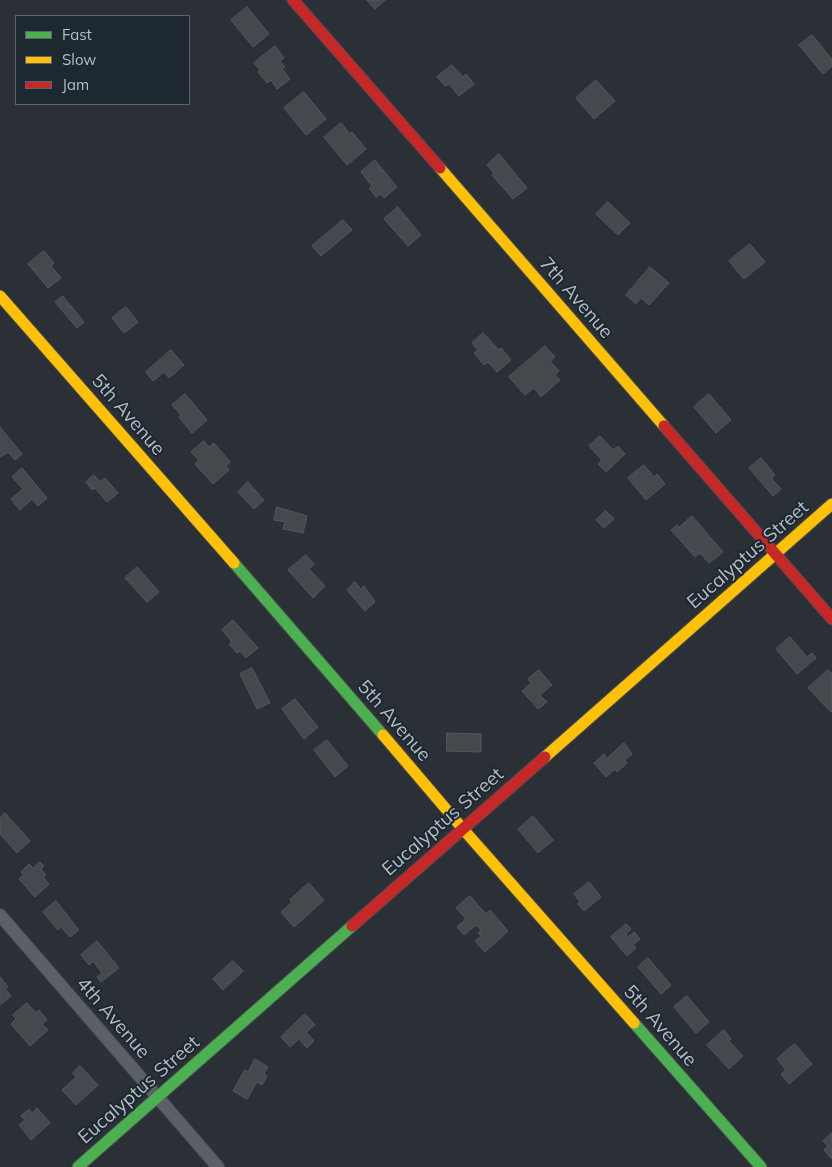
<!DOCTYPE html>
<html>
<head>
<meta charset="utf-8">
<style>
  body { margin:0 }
  #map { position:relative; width:832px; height:1167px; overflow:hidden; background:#2a3036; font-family:Mulish,sans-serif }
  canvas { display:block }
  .legend { position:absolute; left:15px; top:15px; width:175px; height:90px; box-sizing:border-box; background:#1e2831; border:1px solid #5a646d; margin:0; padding:6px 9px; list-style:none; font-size:15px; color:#b5bec7 }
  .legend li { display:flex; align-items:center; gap:10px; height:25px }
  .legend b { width:25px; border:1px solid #5a646d }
</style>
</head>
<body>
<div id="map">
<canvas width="832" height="1167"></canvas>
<ul class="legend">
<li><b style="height:6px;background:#4caf50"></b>Fast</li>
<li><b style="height:6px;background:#ffc107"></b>Slow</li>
<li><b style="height:6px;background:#c62828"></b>Jam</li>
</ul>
</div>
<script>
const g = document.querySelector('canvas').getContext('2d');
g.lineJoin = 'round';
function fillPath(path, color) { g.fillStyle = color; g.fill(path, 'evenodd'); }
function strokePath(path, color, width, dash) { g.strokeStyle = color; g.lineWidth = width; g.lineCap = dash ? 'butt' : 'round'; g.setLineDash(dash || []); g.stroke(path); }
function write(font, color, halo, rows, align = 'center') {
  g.font = font + ' Mulish,sans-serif'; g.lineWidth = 4; g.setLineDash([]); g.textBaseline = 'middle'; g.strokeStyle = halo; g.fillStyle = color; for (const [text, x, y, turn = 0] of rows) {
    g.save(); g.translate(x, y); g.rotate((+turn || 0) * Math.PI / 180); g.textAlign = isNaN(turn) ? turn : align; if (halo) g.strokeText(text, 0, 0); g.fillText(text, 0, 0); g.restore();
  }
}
const building = new Path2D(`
  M367,0H385L375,9Z
  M247,7L269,34L253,47L231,20Z
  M812,35L832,59V66L823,74L799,45Z
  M275,46L284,58L280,61L285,67L282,69L290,79L277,89L271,80L267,83L258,72L260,70L254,63Z
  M452,65L463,77L466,74L474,84L459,96L449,84L445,86L437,77Z
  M596,80L615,101L594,119L576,98Z
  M304,92L326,119L306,135L284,108Z
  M341,123L350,134L352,132L366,149L347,165L324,137Z
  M499,154L527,188L513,199L492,175L494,173L487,165Z
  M375,160L397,187L384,198L381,194L376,197L369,188L372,186L361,172Z
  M608,202L630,223L618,235L596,214Z
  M398,207L421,235L408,246L384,219Z
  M343,220L352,230L321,256L312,246Z
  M750,244L765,262L744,279L729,261Z
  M44,251L54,263L51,266L61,278L48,288L28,264Z
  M650,267L669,283L649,305L641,298L636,304L626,295Z
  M63,296L84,322L77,328L55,302Z
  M126,307L138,322L124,333L112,318Z
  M483,333L499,350L501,348L511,360L497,372L488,362L484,365L474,353L478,350L472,343Z
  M545,346L555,357L550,361L559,371L555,375L560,380L541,397L534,388L525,395L509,377Z
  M171,350L184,365L169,378L164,372L153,381L146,372Z
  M185,394L207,420L192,433L179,417L181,415L172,405Z
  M709,394L731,420L716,433L694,407Z
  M0,427L22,454L15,460L8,452L0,457Z
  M600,436L613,450L618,446L625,454L606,472L598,464L602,460L589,446Z
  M204,441L209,447L214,443L230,462L226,466L229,470L213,484L195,464L199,460L191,452Z
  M761,458L775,475L771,478L781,489L773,496L749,468Z
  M644,465L654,477L657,474L665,484L646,500L628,478Z
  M22,468L47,498L38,506L32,499L20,510L11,499L23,489L12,477Z
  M94,475L100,482L105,478L118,493L107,502L95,488L92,490L86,482Z
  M248,482L264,500L254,509L238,492Z
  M277,507L307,516L303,533L283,529L285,522L274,520Z
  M606,511L614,519L604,528L596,520Z
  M692,516L723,552L709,563L700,553L695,557L671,530L677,525L679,527Z
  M306,555L314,564L309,569L325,586L313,598L288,570Z
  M137,567L159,592L147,602L125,578Z
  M355,582L361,589L364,586L375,602L365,611L347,590Z
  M233,620L258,648L246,658L240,651L237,653L229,644L232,642L222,630Z
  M790,637L807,657L812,653L816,658L797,674L776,649Z
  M252,668L270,703L257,709L240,674Z
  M539,670L552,685L540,695L547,702L538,709L522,691L531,683L528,679Z
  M828,670L832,674V711L831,712L808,688Z
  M295,699L318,727L304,739L282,709Z
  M447,733L481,734V752L447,751Z
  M327,740L348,766L335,777L314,750Z
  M624,743L632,754L625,760L627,763L617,772L615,769L606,777L594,763L604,754L607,758Z
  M5,813L30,841L17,853L0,834V818Z
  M533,816L553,840L538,853L518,829Z
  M40,862L44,866L41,869L46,875L43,877L49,884L35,897L19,879L24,875L21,872L29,864L33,868Z
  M589,882L601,897L584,911L578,904L580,902L574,894Z
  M309,883L324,900L294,927L281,912L292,902L290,900Z
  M470,896L486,914L490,910L508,931L485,952L475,941L481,936L478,933L481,930L476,925L464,935L457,927L466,919L456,908Z
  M56,901L79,930L70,937L61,927L58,930L43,912Z
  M626,924L631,929L626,934L628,937L634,932L640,939L633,945L636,948L627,956L611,937Z
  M97,941L119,968L101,982L97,977L102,973L93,961L89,965L81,955Z
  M648,958L671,985L661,994L638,967Z
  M233,961L243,971L223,990L213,979Z
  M0,977L8,987L5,989L11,996L0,1005Z
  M687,996L709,1022L696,1033L674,1007Z
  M27,1003L36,1013L39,1010L47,1020L42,1024L48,1030L30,1046L11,1024L16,1019L13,1015Z
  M305,1014L315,1025L306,1032L314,1041L307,1048L299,1039L290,1047L281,1037Z
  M724,1030L731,1039L729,1041L743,1056L729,1069L707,1045Z
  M795,1044L812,1064L789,1084L781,1074L786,1070L777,1059Z
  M255,1059L268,1067L264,1074L267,1076L262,1085L257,1082L247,1099L233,1091L245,1070L248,1072Z
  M80,1066L98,1085L76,1105L62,1090L76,1077L73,1073Z
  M37,1108L50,1123L31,1140L19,1125L25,1120L21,1116L29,1109L32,1113Z
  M832,1133V1158H831L824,1150L828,1146L823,1141Z`);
fillPath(building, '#44494e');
strokePath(building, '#52585e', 1);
const street = new Path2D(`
  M0,915L218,1167`);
const fast = new Path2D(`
  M234,563L383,735
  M634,1023L761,1167
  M78,1167L352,926`);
const slow = new Path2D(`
  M440,168L664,426
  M0,296L234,563
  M383,735L463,829L634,1023
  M545,757L832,504`);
const jam = new Path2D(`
  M293,0L440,168
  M664,426L832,619
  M352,926L545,757`);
strokePath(street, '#464b4f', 14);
strokePath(fast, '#464b4f', 13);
strokePath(slow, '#464b4f', 13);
strokePath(jam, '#464b4f', 13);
strokePath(street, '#5a6065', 12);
strokePath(fast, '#4caf50', 11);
strokePath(slow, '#ffc107', 11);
strokePath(jam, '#c62828', 11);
write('19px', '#b5bec7', '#1e2831', [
  ["7th Avenue",576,298,49],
  ["5th Avenue",128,415,49],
  ["Eucalyptus Street",748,555,-41],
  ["5th Avenue",394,721,49],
  ["Eucalyptus Street",443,822,-41],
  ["4th Avenue",113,1018,49],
  ["5th Avenue",660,1026,49],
  ["Eucalyptus Street",139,1090,-41]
]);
</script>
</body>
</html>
